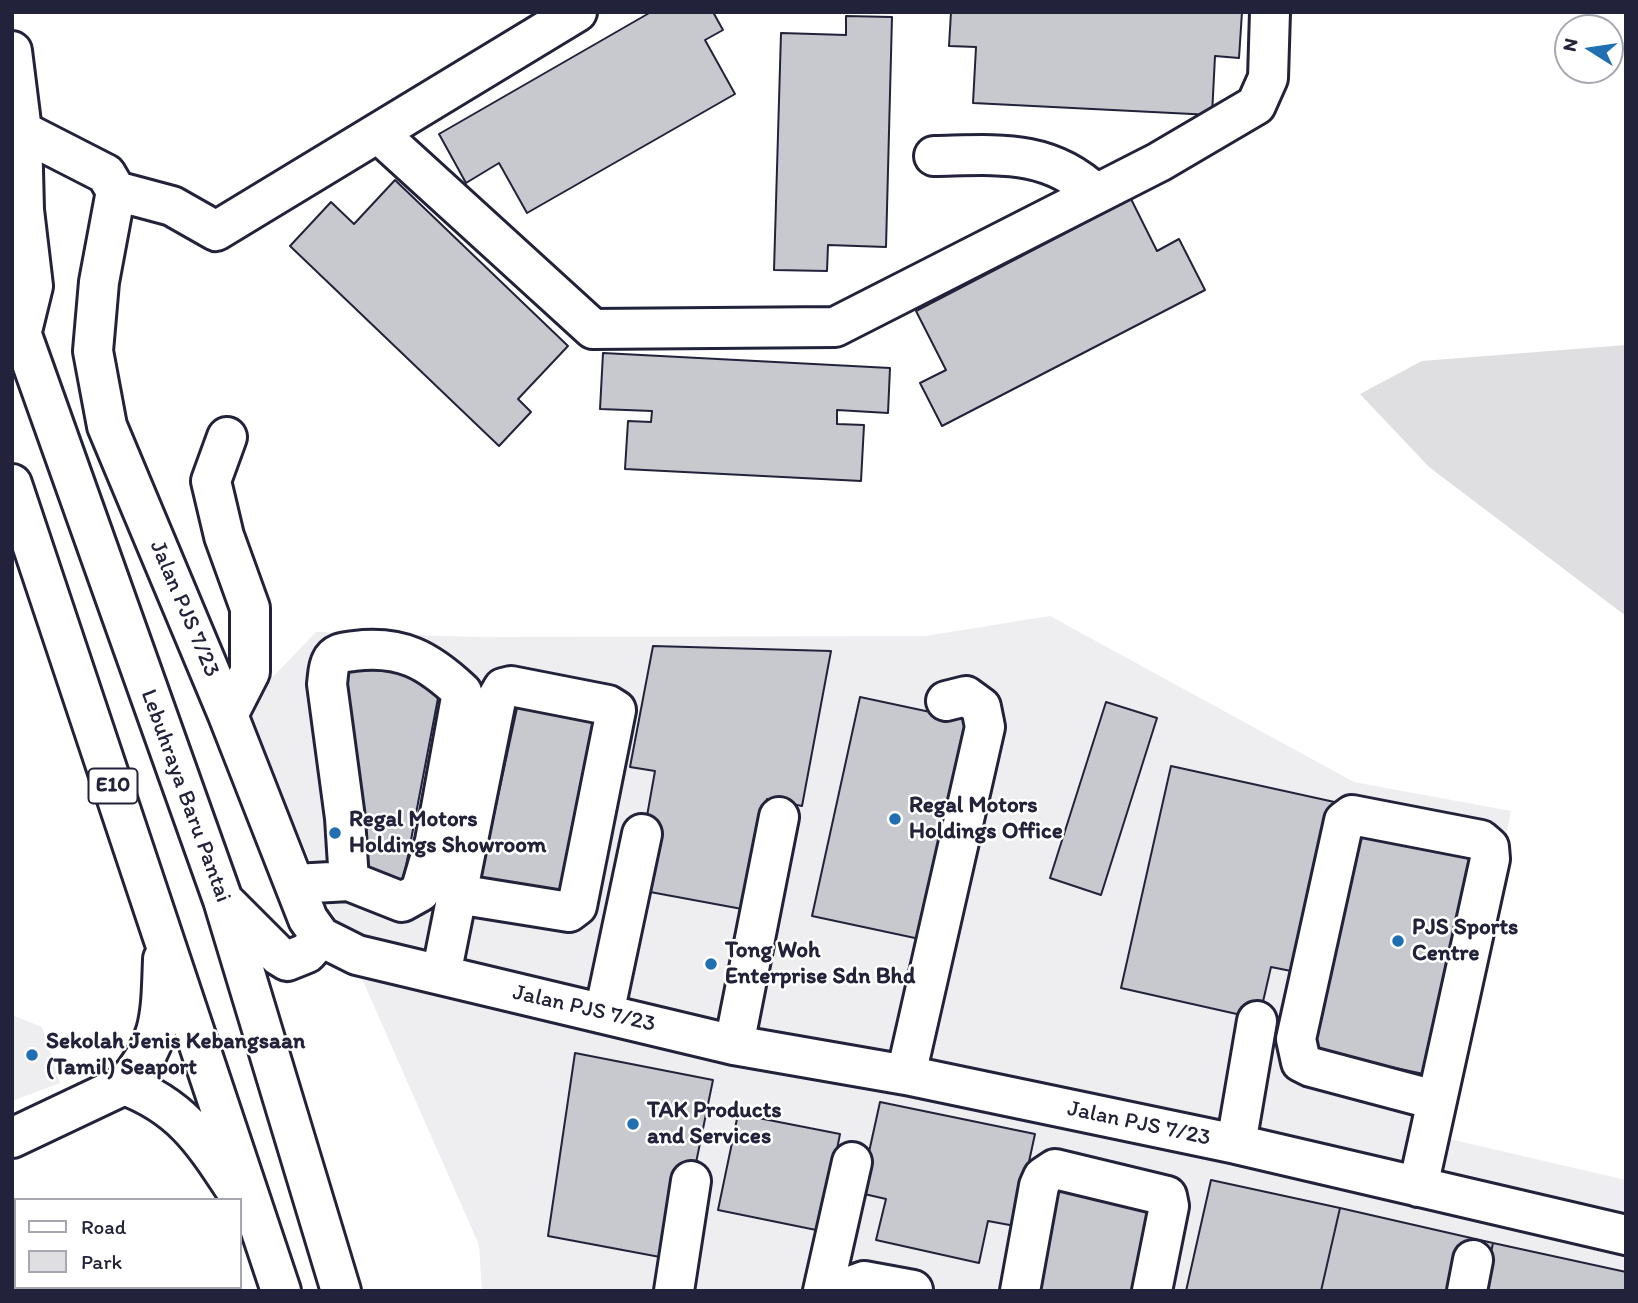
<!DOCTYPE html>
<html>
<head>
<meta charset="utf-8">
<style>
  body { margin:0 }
  #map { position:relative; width:1638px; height:1303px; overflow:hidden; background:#fff; font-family:Itim,sans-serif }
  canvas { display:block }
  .frame { position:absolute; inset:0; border:14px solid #22223b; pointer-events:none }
  .legend { position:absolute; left:14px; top:1198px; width:228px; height:91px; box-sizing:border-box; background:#fff; border:2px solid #a7a7b1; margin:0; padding:9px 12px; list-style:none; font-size:21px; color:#22223b }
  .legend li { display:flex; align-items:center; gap:14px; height:35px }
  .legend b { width:35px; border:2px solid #a7a7b1 }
  .north { position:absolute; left:1554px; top:14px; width:70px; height:70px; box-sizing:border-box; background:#fff; border:2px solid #a7a7b1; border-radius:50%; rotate:282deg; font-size:19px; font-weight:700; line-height:28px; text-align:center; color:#22223b }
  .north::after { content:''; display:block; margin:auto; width:24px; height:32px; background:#1f6fb2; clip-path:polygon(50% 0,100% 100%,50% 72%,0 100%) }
</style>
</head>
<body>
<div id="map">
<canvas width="1638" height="1303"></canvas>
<div class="frame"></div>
<ul class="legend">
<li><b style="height:9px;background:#fff"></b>Road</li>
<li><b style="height:19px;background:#dfdfe2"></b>Park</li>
</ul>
<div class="north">N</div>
</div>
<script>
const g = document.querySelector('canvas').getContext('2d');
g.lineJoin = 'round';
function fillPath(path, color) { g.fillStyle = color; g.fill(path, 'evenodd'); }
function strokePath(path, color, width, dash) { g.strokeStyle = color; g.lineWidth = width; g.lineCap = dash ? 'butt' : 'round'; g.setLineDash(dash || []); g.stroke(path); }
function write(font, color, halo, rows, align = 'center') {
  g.font = font + ' Itim,sans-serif'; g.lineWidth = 5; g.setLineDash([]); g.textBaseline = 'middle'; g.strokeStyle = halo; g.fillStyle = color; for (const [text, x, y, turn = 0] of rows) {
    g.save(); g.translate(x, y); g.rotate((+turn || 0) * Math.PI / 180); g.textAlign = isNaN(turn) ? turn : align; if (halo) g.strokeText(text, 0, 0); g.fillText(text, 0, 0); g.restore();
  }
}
fillPath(new Path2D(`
  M1050,616L1354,782L1511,811L1445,1138L1626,1180V1291H482L479,1245L243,708L316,632L479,637L925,636Z
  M12,1015L42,1027L60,1083L12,1101Z`), '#eeeef1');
fillPath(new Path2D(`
  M1626,345V616L1429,467L1360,394L1422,361Z`), '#dfdfe2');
const building = new Path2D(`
  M651,12H713L723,30L705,40L735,94L527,213L499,163L466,183L439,134Z
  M951,12H1242L1239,58L1215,56L1212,115L973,103L976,47L949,46Z
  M846,16L892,17L886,247L828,245L827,271L774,270L781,33L846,35Z
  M395,180L568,346L518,399L531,412L499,446L290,246L331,202L354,224Z
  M1131,199L1157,251L1179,239L1205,290L942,426L920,383L946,370L916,311Z
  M603,353L890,368L888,413L837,410V424L864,425L861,481L625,469L628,421L651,422L652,411L600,409Z
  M653,646L831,651L802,806L767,799L742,909L634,889L655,771L630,767Z
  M336,666L442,677L403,882L368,873Z
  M520,694L611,713L570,900L480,880Z
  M860,697L977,722L929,941L812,916Z
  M1106,702L1157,718L1101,895L1050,878Z
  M1171,766L1339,803L1301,973L1271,967L1259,1019L1121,988Z
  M1354,821L1487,849L1433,1076L1306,1049Z
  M575,1053L713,1080L676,1260L548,1236Z
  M880,1102L1035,1134L1015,1226L988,1221L979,1263L876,1240L886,1199L860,1193Z
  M738,1114L840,1134L821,1231L718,1210Z
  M1051,1178L1161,1202L1142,1291H1027Z
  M1211,1180L1340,1208L1321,1291H1186Z
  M1340,1208L1493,1243L1483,1291H1321Z
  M1493,1243L1626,1272V1291H1483Z`);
fillPath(building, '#c8c8cf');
strokePath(building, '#22223b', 2);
const minor = new Path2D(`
  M12,51L22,131L106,174L116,191L172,206L216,231L577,12
  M378,133L593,329L835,327L1159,162L1256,105L1268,78L1270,12
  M934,156C996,155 1048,148 1096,194
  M116,191L99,282L93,351L107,426L228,715L308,919L321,937L357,955L734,1045L906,1075L1236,1144L1626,1235
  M227,437L211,481L224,536L250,608V672L228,715
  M295,884L349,881L402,902L420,892L435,841L462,692C428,660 401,645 354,651C346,652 335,652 331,662C328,667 328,677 327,684L345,818L349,881
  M441,975L496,700L503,688L511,686L608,705L616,710L577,906L569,912L457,894
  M604,1014L642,834
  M734,1045L779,817
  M906,1075L985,727L981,707L966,696L946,701
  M12,1138L124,1085
  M1236,1144L1257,1021
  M1418,1187L1490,859L1489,847L1481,840L1352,815L1344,821L1296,1039L1301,1062L1311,1067L1435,1100
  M674,1291L691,1181
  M823,1291L852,1162
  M851,1291L853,1285L864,1281L913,1290
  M1020,1291L1039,1186L1043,1177L1055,1169L1167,1196L1169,1206L1152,1291
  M1467,1291L1473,1260`);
const highway = new Path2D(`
  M12,307L223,900L341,1291
  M21,335L33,286L24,210L22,131
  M12,484L281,1291
  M227,904L279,956L287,961L307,953L321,937
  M163,959C161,1011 163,1044 124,1085C183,1107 204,1142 237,1192`);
strokePath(minor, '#22223b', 44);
strokePath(highway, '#22223b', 44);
strokePath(minor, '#fff', 38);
strokePath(highway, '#fff', 38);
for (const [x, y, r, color] of [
  [895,819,7,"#1f6fb2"],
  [335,833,7,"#1f6fb2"],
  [1398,941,7,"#1f6fb2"],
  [711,964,7,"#1f6fb2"],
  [32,1055,7,"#1f6fb2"],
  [633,1124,7,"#1f6fb2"]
]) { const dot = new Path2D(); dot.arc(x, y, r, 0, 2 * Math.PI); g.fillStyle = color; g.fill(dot); strokePath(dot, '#fff', 2.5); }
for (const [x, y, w] of [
  [113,786,49]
]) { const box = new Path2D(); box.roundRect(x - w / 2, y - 17.5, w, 35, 5); g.fillStyle = '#fff'; g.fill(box); strokePath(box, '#22223b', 2); }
write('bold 21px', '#22223b', null, [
  ["E10",113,786]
]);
write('23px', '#22223b', '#fff', [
  ["Jalan PJS 7/23",184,609,67],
  ["Lebuhraya Baru Pantai",185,796,70],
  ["Jalan PJS 7/23",584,1009,13],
  ["Jalan PJS 7/23",1139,1124,12]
]);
write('bold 23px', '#22223b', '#fff', [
  ["Regal Motors",909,806],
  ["Holdings Office",909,832],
  ["Regal Motors",349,820],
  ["Holdings Showroom",349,846],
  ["PJS Sports",1412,928],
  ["Centre",1412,954],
  ["Tong Woh",725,951],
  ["Enterprise Sdn Bhd",725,977],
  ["Sekolah Jenis Kebangsaan",46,1042],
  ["(Tamil) Seaport",46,1068],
  ["TAK Products",647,1111],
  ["and Services",647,1137]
], 'left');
</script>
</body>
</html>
